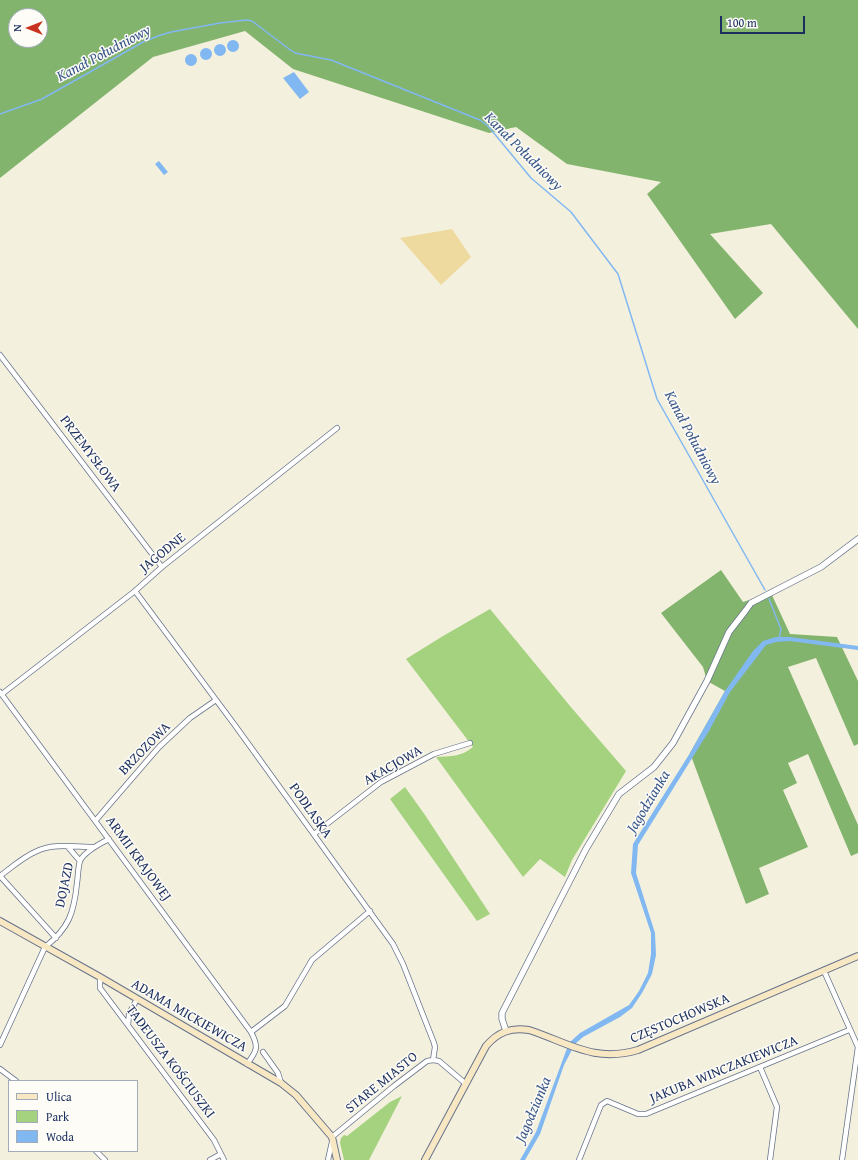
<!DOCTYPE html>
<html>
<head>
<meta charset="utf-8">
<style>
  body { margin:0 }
  #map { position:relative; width:858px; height:1160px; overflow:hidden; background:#f4f0de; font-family:"Gentium Book Plus",serif }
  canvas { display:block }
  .legend { position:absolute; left:8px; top:1080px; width:130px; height:72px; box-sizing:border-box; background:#fdfcf7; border:1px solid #a3aaba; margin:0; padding:5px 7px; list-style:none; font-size:12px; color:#1b2f5e }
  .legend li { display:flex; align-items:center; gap:8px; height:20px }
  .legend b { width:20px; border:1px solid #a3aaba }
  .north { position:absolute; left:8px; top:8px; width:40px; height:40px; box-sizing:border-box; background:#fdfcf7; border:1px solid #a3aaba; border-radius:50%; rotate:270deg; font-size:11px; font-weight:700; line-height:16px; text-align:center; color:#1b2f5e }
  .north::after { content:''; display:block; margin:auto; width:14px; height:18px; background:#c8321e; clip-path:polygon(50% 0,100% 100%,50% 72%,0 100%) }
  .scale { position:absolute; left:720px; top:16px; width:85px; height:18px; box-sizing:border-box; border:2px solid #1b2f5e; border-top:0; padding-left:5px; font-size:12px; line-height:14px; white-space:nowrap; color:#1b2f5e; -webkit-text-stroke:3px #fdfcf7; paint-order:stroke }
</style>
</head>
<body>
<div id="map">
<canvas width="858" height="1160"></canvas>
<ul class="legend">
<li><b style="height:5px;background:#f7e8c3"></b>Ulica</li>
<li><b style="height:11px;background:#a4d27f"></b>Park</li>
<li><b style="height:11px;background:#82b8f1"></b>Woda</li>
</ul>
<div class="north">N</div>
<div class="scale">100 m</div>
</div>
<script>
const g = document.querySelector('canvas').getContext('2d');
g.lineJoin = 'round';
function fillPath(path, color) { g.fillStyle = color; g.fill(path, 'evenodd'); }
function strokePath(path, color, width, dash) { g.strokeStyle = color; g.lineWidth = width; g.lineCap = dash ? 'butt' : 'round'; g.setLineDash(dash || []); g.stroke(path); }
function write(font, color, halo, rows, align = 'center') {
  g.font = font + ' "Gentium Book Plus",serif'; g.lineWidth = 3; g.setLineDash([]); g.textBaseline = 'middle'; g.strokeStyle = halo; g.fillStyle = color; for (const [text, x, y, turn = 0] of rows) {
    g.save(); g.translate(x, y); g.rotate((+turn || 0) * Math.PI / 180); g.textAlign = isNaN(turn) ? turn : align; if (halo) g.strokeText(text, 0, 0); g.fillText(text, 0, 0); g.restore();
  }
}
fillPath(new Path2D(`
  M490,609L570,706L626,771L572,860L565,877L540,859L523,877L436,757C451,756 461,757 473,747L406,659L443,636Z
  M405,787L425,815L490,914L477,921L390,799Z
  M402,1096L369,1160H344L340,1143L341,1138L344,1135L347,1136L390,1102Z`), '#a4d27f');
fillPath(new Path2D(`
  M0,0H858V329L771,224L710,234L763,293L735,319L647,194L661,182L567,164L516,127L489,133L293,69L245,31L153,57L0,178ZM16,16H40V40H16Z
  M721,570L743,602L771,593L790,634L837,637L858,681V744L854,746L816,658L788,667L858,825V853L851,856L808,754L788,763L797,783L783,790L808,847L759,868L769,894L746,904L690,753L725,691L707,681L703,667L661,613Z`), '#83b46e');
fillPath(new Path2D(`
  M452,229L471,257L441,285L400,238Z`), '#eeda9e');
fillPath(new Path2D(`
  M227 46a6 6 0 1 1 12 0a6 6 0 1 1-12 0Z
  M214 50a6 6 0 1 1 12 0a6 6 0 1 1-12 0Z
  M200 54a6 6 0 1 1 12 0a6 6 0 1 1-12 0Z
  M185 60a6 6 0 1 1 12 0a6 6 0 1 1-12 0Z
  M294,72L309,92L300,99L283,78Z
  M159,161L168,172L164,175L155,164Z
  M776,637H790L858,646V650L790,641L776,642L766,645L730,692L709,731L638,845L636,873L655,933L656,955L652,974L642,993L632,1008L620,1017L583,1037L575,1044L564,1065L540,1134L525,1160H520L536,1132L566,1051L570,1042L580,1033L629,1005L639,991L648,973L651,954V933L631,873L633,844L690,753L725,691L753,651L763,641Z`), '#82b8f1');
strokePath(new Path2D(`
  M0,114L42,99L143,42L158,36L171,32L220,23L246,20L252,21L289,49L295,53L331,60L480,120L488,126L531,178L571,212L618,274L657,399L765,590
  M769,599L781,629L779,639`), '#82b8f1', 1.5);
const minor = new Path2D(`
  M0,355L162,567
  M135,591L234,724L393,944L403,964L434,1043L435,1047L433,1060
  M0,692L251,1032C259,1047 257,1051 247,1064
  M2,694L135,591L162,567L337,428
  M96,820L159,747L190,718L216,700
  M314,834L381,782L434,754L470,743
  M68,847L80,861
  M0,876C12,867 23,857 37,851C53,843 75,847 93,847
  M0,876L56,938
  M824,971L858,1047L842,1160
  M100,977V988L214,1140L224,1160
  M128,1025L129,1014L137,999
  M251,1032L285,1006L312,960L370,911
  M0,1045L45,947C69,928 74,913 77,883C78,877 78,867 80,861C84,852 101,843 109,839
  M263,1052L278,1073L281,1083
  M760,1067L777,1107L770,1160
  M0,1069L16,1081
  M332,1137L394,1086L427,1061L433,1060L439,1061L466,1084
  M96,1151L105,1160
  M210,1160L221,1154
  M328,1160L332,1142
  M579,1160L601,1105L607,1101L638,1114H646L849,1030`);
const tertiary = new Path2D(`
  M506,1031L502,1019V1013L586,849L619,794L654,767L673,743L707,681L729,632L746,610L751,603L821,567L858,539`);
const secondary = new Path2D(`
  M0,921L100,977L281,1083L296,1095L332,1137L337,1160
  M425,1160L486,1046C498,1032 511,1027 529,1030C569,1043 594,1063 638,1050L858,956`);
strokePath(minor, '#67738b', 6);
strokePath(tertiary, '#67738b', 7);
strokePath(secondary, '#67738b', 8);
strokePath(minor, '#fff', 4.5);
strokePath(tertiary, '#fff', 5.5);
strokePath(secondary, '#f7e8c3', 6);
write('14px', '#1b2f5e', '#fdfcf7', [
  ["PRZEMYSŁOWA",90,454,53],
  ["JAGODNE",163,553,-39],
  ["BRZOZOWA",145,749,-46],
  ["AKACJOWA",393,766,-30],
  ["PODLASKA",310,811,55],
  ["ARMII KRAJOWEJ",138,859,54],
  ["DOJAZD",65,885,-78],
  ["ADAMA MICKIEWICZA",189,1016,30],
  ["CZĘSTOCHOWSKA",680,1019,-23],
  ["TADEUSZA KOŚCIUSZKI",170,1062,53],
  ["JAKUBA WINCZAKIEWICZA",724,1070,-22],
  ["STARE MIASTO",382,1083,-39]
]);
write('italic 15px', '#3a588a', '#fdfcf7', [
  ["Kanał Południowy",104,54,-28],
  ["Kanał Południowy",523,152,45],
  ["Kanał Południowy",692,438,62],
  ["Jagodzianka",649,802,-59],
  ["Jagodzianka",534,1110,-67]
]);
</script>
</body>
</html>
